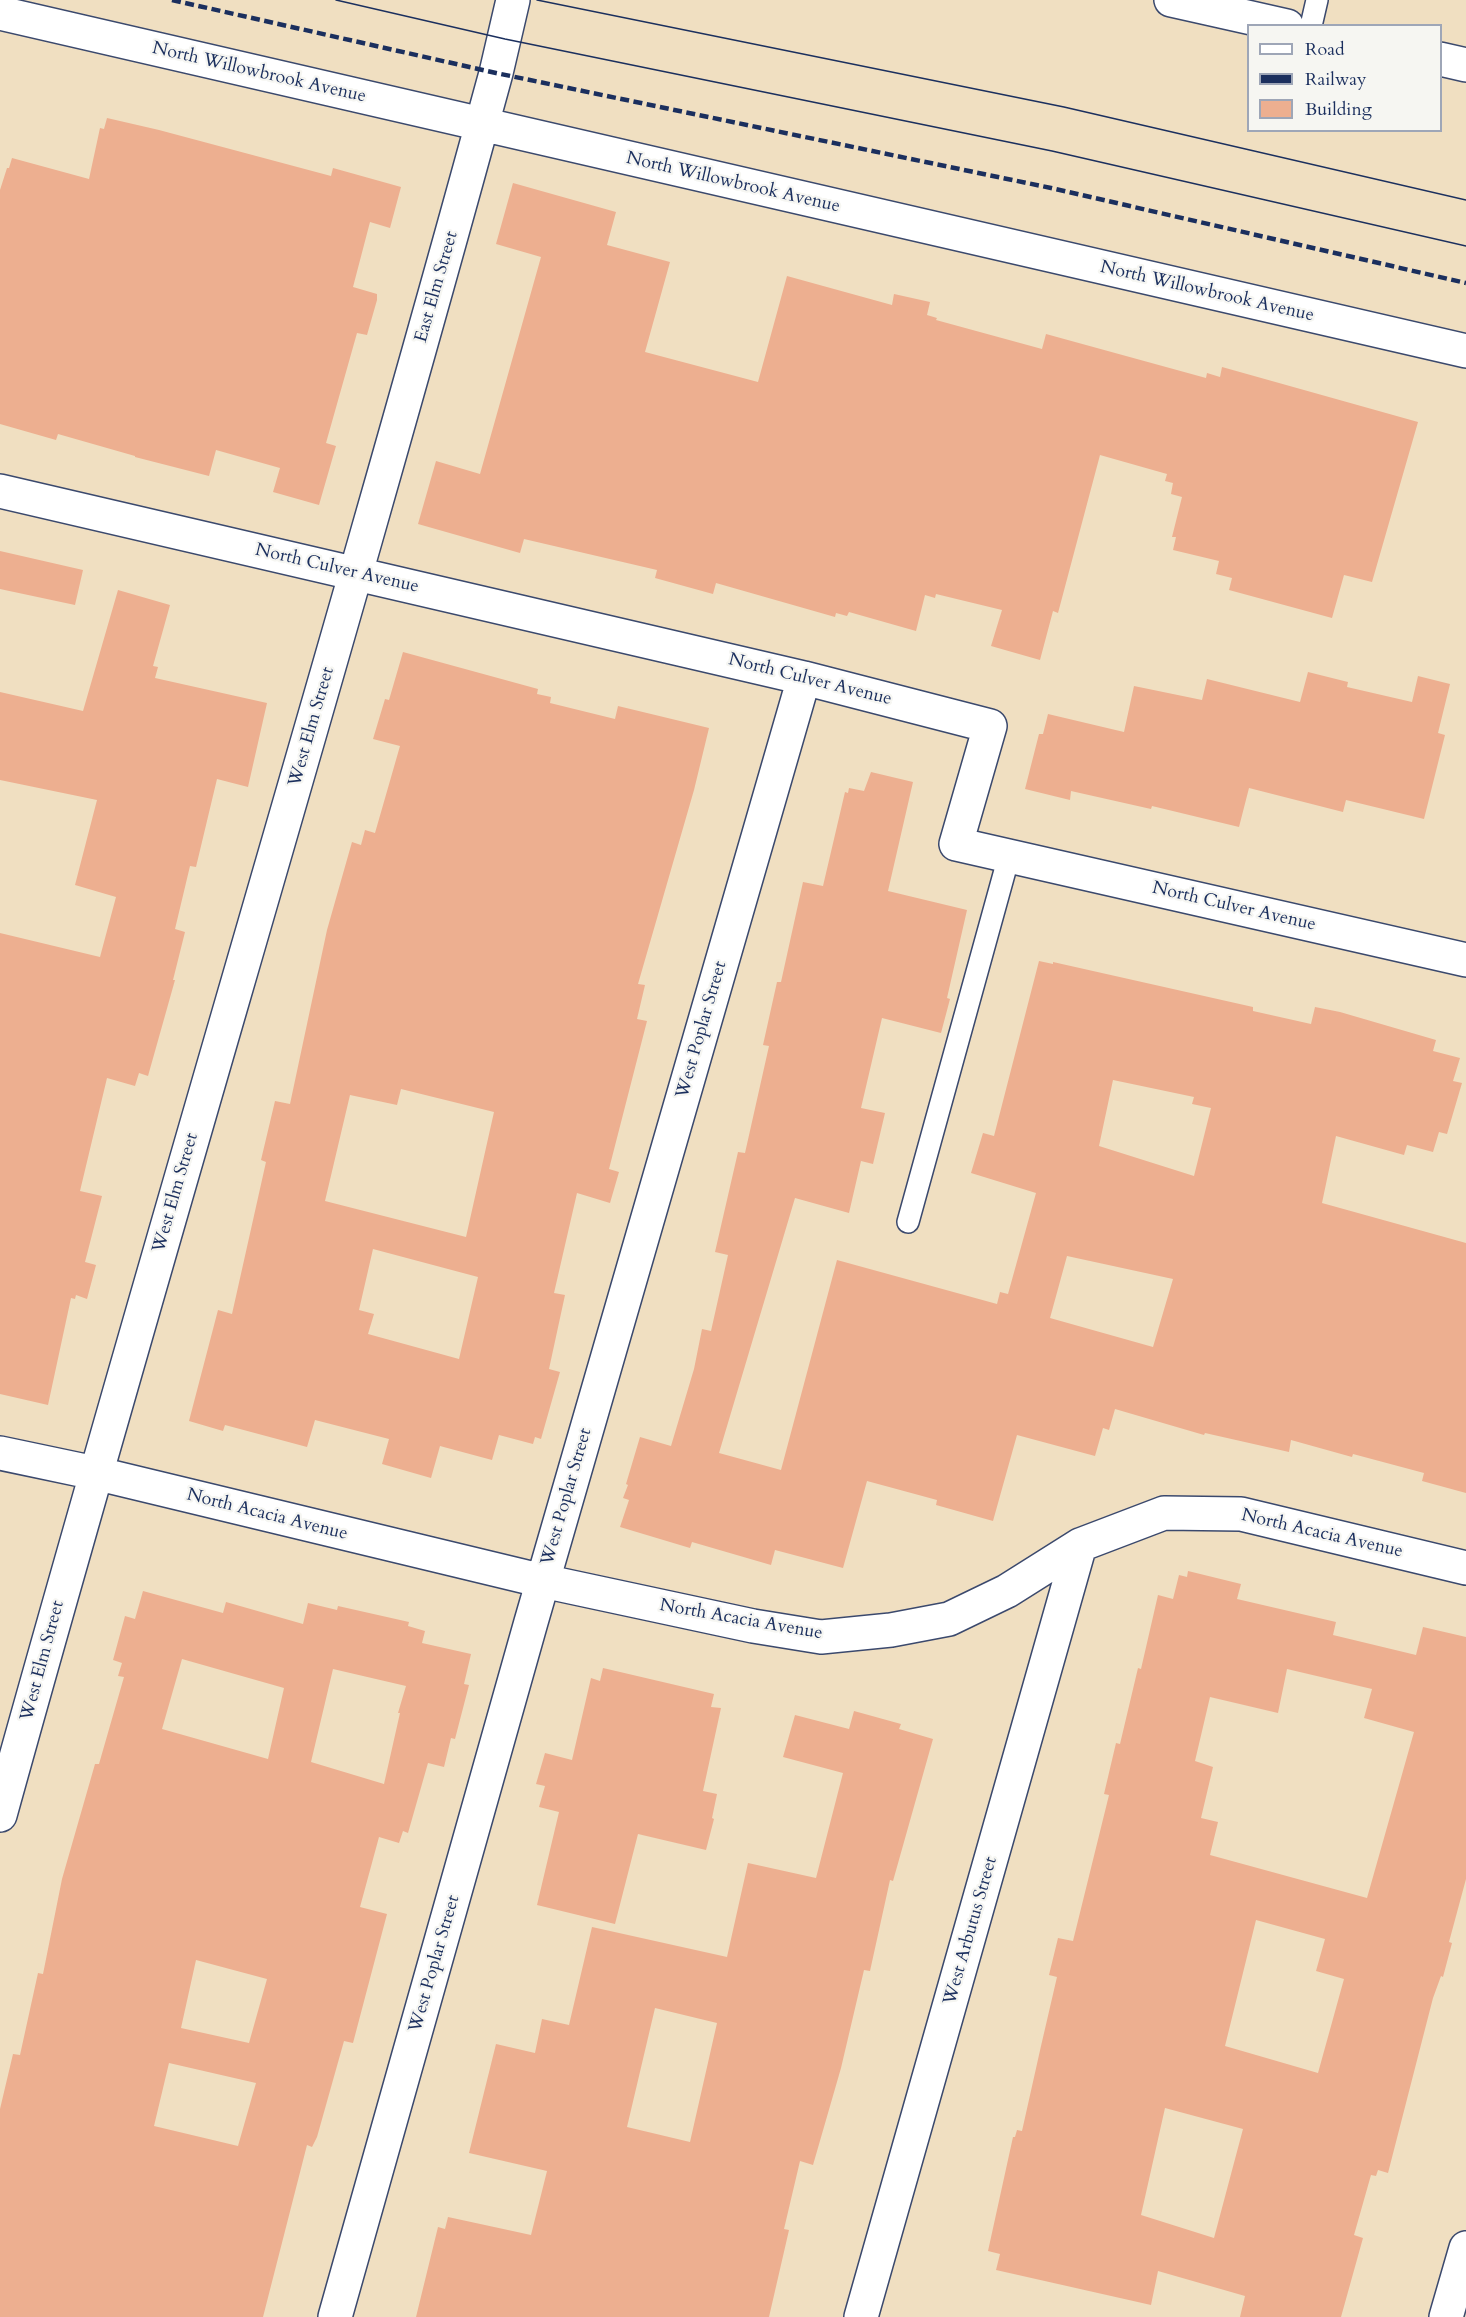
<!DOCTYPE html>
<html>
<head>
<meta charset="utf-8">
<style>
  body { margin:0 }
  #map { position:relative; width:1466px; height:2317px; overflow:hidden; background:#f0dfc1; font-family:Cardo,serif }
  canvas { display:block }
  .legend { position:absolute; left:1247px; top:24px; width:195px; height:108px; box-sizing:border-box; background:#f6f6f2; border:2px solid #9ea6b7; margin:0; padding:8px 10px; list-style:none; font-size:18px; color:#1b2f5e }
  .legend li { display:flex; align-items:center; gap:12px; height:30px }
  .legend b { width:30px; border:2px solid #9ea6b7 }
</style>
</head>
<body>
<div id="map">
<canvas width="1466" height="2317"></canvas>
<ul class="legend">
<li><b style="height:8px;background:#fff"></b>Road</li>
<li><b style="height:8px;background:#1b2f5e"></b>Railway</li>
<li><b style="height:16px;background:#edaf90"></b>Building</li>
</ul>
</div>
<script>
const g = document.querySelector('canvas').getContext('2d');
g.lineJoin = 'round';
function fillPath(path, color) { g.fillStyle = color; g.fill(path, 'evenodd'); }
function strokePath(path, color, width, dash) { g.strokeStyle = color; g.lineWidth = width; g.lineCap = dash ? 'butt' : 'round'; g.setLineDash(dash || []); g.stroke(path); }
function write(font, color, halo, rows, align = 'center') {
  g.font = font + ' Cardo,serif'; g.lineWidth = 4.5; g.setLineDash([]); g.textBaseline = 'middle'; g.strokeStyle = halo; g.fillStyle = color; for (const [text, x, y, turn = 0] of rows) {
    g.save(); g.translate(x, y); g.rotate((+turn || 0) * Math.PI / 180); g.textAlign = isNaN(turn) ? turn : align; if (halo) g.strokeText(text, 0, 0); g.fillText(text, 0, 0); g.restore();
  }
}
fillPath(new Path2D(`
  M107,118L159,130L331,176L333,168L401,187L390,228L370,222L353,287L377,294V300L367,335L357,333L326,443L336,446L319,505L273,492L280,468L216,450L209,476L135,457V456L58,434L56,440L0,424V190L7,168H9L12,158L89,179L100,128L104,129Z
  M513,183L616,212L607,245L670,262L645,352L758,382L787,276L892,305L894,294L930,302L927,315L937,318L936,320L1042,349L1046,334L1206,378L1207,373L1220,377L1222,367L1418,422L1372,582L1344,575L1332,618L1229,590L1232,578L1216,574L1219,561L1173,550L1176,537H1172L1182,497L1171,494L1173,483L1165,481L1167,474L1100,455L1058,613L1053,611L1040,660L991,646L1002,610L936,594L935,598L925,595L916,631L849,612L847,616L836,613L835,617L716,583L713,594L655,578L657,570L524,539L520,553L418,524L436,461L480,474L541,257L496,244Z
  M0,551L83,570L75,605L0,589Z
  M118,590L170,605L153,666L158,667L155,678L267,703L248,787L217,779L196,867L190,866L175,929L185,932L173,980H175L148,1076L139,1073L135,1086L107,1078L80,1191L102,1196L85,1262L96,1265L87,1299L76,1295L75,1299L71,1298L48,1405L0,1394V933L100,957L116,897L75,885L97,800L0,780V692L83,711Z
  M403,652L538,689L537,694L551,697L550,703L615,719L618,706L709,728L694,790L638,984L645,985L637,1019L647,1021L609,1169L619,1172L610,1203L577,1193L554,1293L565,1295L549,1369L560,1372L541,1439L535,1437L533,1444L499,1435L492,1460L440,1446L431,1478L382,1464L389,1439L315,1420L307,1447L225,1425L223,1431L189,1421L218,1310L232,1314L266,1162L261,1160L275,1101L290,1104L327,930L352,842L361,845L365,830L375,833L400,746L373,739L385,699L389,700ZM401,1089L494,1112L466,1237L325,1201L350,1095L397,1105ZM373,1249L478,1277L459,1359L368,1334L374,1314L359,1310Z
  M1308,672L1348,682L1347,687L1412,702L1418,676L1450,684L1438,733L1445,735L1424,819L1346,800L1343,812L1249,788L1239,827L1152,806L1151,809L1071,791L1070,800L1025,789L1039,734H1043L1048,714L1124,732L1134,686L1202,700L1207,679L1300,702Z
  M871,772L913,782L888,891L967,910L947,998L950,999L941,1033L882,1018L861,1108L885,1113L873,1164L861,1161L849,1213L795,1198L719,1453L781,1470L837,1260L997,1304L1000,1292L1008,1294L1036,1193L971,1173L983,1133L994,1136L1039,961L1053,964V962L1253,1007V1011L1311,1024L1315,1007L1340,1012L1436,1040L1433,1051L1460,1058L1453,1081L1462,1083L1447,1134L1439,1132L1433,1152L1407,1145L1404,1155L1336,1136L1322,1203L1466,1243V1493L1422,1481L1424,1473L1353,1454L1352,1457L1291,1440L1289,1452L1205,1433L1204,1435L1115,1409L1109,1430L1103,1428L1095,1456L1017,1435L993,1521L936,1505L937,1500L867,1481L843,1568L775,1550L771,1565L692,1542L690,1548L620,1527L629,1500L623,1498L628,1485L626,1484L640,1437L671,1446L694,1369L702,1329L711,1331L728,1255L715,1252L738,1152L745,1153L769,1046L763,1045L777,982H781L803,882L823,886L845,792L848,793L849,788L864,791ZM1113,1080L1194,1097L1192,1104L1211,1108L1194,1176L1099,1146ZM1067,1256L1173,1279L1153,1347L1050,1318Z
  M1188,1571L1241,1584L1237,1599L1336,1622L1333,1635L1416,1655L1423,1627L1466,1637V1879L1449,1942L1452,1943L1443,1977L1441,1976L1433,1998L1388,2173L1378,2170L1376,2176L1371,2175L1354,2235L1363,2238L1341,2317H1240L1245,2296L1158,2271L1151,2305L996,2270L1000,2254L988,2251L1013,2137H1015L1017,2130L1022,2131L1041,2046L1057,1977L1049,1975L1058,1938L1073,1941L1109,1795L1104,1794L1116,1743L1120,1744L1138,1668L1141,1669L1158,1595L1173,1599L1179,1575L1187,1577ZM1287,1669L1372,1689L1364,1718L1414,1732L1367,1898L1210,1855L1218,1822L1201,1818L1213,1767L1195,1761L1210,1697L1278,1713ZM1256,1920L1325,1939L1316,1971L1344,1979L1318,2073L1225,2046ZM1165,2108L1243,2129L1214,2238L1141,2215Z
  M143,1591L223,1613L226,1602L303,1624L308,1603L337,1610L338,1606L409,1622L408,1626L425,1631L422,1643L471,1654L464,1684L469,1685L455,1739L451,1738L444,1767L428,1763L408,1833L403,1831L399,1843L379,1837L360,1907L387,1914L353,2043L344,2041L317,2137L312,2147L307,2145L263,2317H0V2109L13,2054L20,2055L38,1973L43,1974L62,1879L95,1764H99L124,1677L118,1676L122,1663L113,1660L125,1616L135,1619ZM182,1659L284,1688L268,1759L162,1729ZM333,1669L406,1686L398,1713H400L384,1784L311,1762ZM196,1960L267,1979L249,2043L181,2028ZM169,2063L256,2083L238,2146L154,2126Z
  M603,1668L714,1694L711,1707L721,1708L703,1791L717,1794L712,1818L714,1819L706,1850L638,1834L615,1924L537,1905L559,1812L539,1807L545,1786L536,1784L545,1753L572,1760L591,1678L600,1681Z
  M854,1711L901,1724L899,1729L933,1739L893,1881L890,1880L870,1971L864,1970L841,2068L813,2165L800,2161L784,2229L789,2230L769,2317H416L438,2227L445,2229L448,2217L531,2235L547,2171L469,2153L496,2044L535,2053L542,2019L569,2025L592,1927L727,1957L748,1863L816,1878L843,1773L783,1757L795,1715L849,1729ZM655,2008L717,2023L690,2142L627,2127Z`), '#edaf90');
const lane = new Path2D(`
  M1311,26L1317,0
  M908,1222L1009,856`);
const street = new Path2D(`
  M1171,0L1287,26
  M0,13L1466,351
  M1440,59L1466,65
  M0,491L804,678L990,726L956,844L1466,960
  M0,1453L95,1473L543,1581L753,1626L821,1637L891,1630L949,1619L1007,1591L1080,1545L1164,1513L1241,1514L1466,1568
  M0,1815C161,1233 337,656 496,73L513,0
  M335,2317L531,1622L804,678
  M861,2317L1080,1545
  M1446,2317L1466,2248`);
strokePath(lane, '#3b496d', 24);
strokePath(street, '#3b496d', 36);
strokePath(lane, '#fff', 21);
strokePath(street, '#fff', 33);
strokePath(new Path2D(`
  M336,0L505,39L1052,151L1466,246
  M537,0L1064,107L1466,200`), '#1b2f5e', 1.5);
strokePath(new Path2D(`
  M172,0L496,73L1051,188L1466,283`), '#1b2f5e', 4.5, [9, 4.5]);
write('18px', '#1b2f5e', '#f6f6f2', [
  ["North Willowbrook Avenue",259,73,13],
  ["North Willowbrook Avenue",733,183,13],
  ["East Elm Street",437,287,-74],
  ["North Willowbrook Avenue",1207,292,13],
  ["North Culver Avenue",337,569,13],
  ["North Culver Avenue",810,680,14],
  ["West Elm Street",312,727,-74],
  ["North Culver Avenue",1234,907,13],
  ["West Poplar Street",702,1030,-74],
  ["West Elm Street",176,1193,-74],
  ["West Poplar Street",567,1497,-74],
  ["North Acacia Avenue",267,1515,14],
  ["North Acacia Avenue",1322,1534,13],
  ["North Acacia Avenue",741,1620,10],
  ["West Elm Street",43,1661,-75],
  ["West Arbutus Street",971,1931,-74],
  ["West Poplar Street",435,1964,-74]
]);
</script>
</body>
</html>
